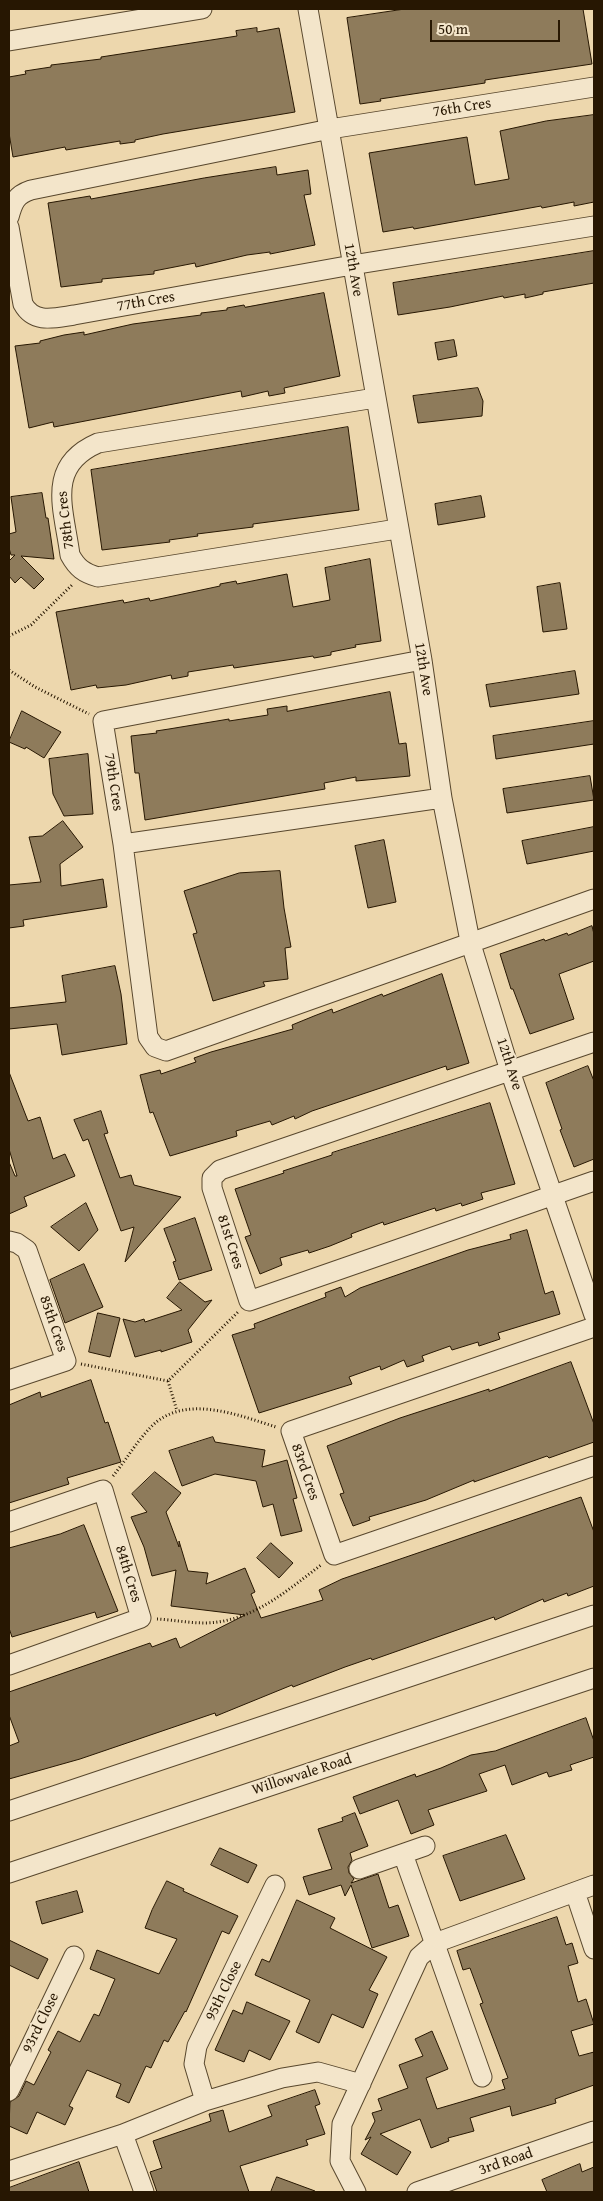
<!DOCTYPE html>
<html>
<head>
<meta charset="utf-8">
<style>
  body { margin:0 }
  #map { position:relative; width:603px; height:2201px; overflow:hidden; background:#edd7ad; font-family:"Gentium Book Plus",serif }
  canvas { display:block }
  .frame { position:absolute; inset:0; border:10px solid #271702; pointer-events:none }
  .scale { position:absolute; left:430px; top:20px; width:130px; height:22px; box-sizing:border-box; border:2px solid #271702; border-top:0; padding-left:6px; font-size:15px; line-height:18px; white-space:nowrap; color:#271702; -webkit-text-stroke:4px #f3e5ca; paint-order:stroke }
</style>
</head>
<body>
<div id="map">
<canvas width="603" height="2201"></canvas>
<div class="frame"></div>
<div class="scale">50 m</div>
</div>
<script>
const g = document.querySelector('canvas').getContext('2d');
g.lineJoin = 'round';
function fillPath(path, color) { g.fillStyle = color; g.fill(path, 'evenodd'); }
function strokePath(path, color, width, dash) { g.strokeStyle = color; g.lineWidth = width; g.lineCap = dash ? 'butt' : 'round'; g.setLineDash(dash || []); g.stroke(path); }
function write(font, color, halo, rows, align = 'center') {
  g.font = font + ' "Gentium Book Plus",serif'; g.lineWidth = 4; g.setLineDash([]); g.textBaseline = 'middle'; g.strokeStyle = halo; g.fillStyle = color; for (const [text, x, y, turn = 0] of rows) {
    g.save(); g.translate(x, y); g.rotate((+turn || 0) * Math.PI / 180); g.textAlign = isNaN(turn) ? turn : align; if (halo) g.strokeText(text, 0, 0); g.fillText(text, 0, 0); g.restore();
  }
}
const building = new Path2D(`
  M405,9H583L592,64L485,80V83L380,99L381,101L360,104L347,18Z
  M257,28V32L279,28L295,112L163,134L135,140V142L120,144V141L66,150L65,147L13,157L9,133V77L26,74L25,71L51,67V65L101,59V57L237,36L236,31Z
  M594,115V202L574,206V202L542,208L541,206L414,229L413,227L383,232L369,153L467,137L475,185L509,179L500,131L546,121Z
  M276,167L277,175L308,170L311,194L304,195L315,245L270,254V252L247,255L196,267L195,263L154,271V274L102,279V282L61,287L48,203L90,196L91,199L204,178Z
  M594,251V283L543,292V294L525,298V294L504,298L503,296L450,307L398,315L393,283Z
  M324,293L340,376L284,388L285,393L269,396L268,391L242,397L241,391L54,427L53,422L29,428L15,346L40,343V341L64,335L84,332V335L133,324L201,315V313L227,310V308L244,305L245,307Z
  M454,340L457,356L438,360L435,343Z
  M478,388L483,401L482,416L418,423L413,396Z
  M348,427L359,510L253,524V527L197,534L198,536L169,540L170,542L102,550L91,470Z
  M42,493L46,518H48L54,559L21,556L44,579L34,589L21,577L15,583L9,576V561L15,555H11L9,548V534L16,532L11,497Z
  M481,496L485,517L438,525L435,504Z
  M370,559L381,641L355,645L356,647L331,652V655L314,658L313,656L234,668L233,665L188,672V676L172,679L171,675L126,685L97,688L96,685L71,690L56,612L123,600L124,603L149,598L150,601L220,586V584L236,581L237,584L287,574L293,607L330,600L325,568Z
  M560,583L567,629L543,632L537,587Z
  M575,671L579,694L490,707L486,685Z
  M390,692L399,744L406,743L410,776L356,781V777L324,783L325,789L145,820L139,773H135L131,736L157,733L156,731L169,729L229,719V721L268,715L267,709L287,706V711Z
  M22,711L61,732L44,758L26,747L25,749L9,742Z
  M594,721V744L496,759L493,736Z
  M88,754L93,814L64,816L53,794L49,759Z
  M590,776L594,800L507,813L503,789Z
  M63,821L83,847L60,864L61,886L103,879L107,907L23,920L24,926L9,928V885L41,882L29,837L42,836Z
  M594,827V851L527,864L522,841Z
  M384,840L396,902L368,908L355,846Z
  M280,871L284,908L291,947L285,948L288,979L263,982L265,986L213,1001L193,934L197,933L184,891L239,873Z
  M592,926L594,934V961L559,974L574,1019L530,1034L513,989H511L500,954L544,939L545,941L567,933L568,935Z
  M115,966L121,994L127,1044L62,1055L57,1024L9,1029V1008L66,1002L62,976Z
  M442,974L469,1063L447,1070L446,1066L312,1111L295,1119L294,1116L272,1125L270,1121L236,1131L237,1136L170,1156L153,1112L150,1113L140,1075L160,1070L161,1074L196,1062L194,1058L211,1052L293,1029L292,1025L314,1016L332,1009L333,1013L382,994L383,996Z
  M588,1066L594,1081V1159L574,1167L560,1130L562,1129L546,1083Z
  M9,1072L28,1121L40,1117L53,1159L65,1154L75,1176L24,1197L27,1206L9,1214V1162L15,1176H17L9,1149Z
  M490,1103L515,1184L481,1193L483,1199L462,1206L461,1203L436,1211L435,1208L384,1225L383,1222L351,1234L352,1237L330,1246L309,1253L308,1250L280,1258L282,1265L260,1274L245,1237L251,1235L235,1189L284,1173L283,1171L332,1155V1153Z
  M101,1111L108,1133L104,1134L120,1178L131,1175L134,1185L181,1197L125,1262L134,1227L121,1231L88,1139L83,1141L74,1120Z
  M86,1203L98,1230L79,1251L51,1227Z
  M195,1218L212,1270L179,1280L173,1262L176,1261L164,1229Z
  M527,1230L545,1294L553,1291L560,1314L498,1333L500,1339L479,1346L478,1342L452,1350L450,1346L422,1356L424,1361L407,1367L404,1360L381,1370L380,1366L349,1377L352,1384L259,1413L232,1335L255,1328L254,1324L326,1297L325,1293L341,1287L345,1297L360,1288L468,1250L511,1239L510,1235Z
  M84,1264L103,1307L65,1323L50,1280Z
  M180,1282L205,1302L212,1300L188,1330L192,1342L161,1352V1350L135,1357L123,1319L135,1322L144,1319L145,1322L182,1310L167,1298Z
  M98,1313L120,1318L110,1357L89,1352Z
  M571,1362L594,1424V1442L549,1458L547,1456L474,1482V1480L426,1500L369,1517L370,1520L353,1526L340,1494L344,1493L327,1446L400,1418L489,1389V1391Z
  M91,1380L105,1423L108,1422L121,1462L67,1478L69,1484L9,1503V1405L40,1392L41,1397Z
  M213,1437L215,1442L265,1450L262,1467L287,1460L297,1498L293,1499L302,1531L281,1536L273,1504L263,1507L256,1481L215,1474L182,1486L169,1451Z
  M155,1472L181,1493L166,1512L179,1547V1541L188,1571L208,1573L206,1584L245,1568L255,1592L251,1594L261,1618L323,1600L319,1590L342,1579L581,1497L594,1532V1586L568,1596L567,1593L544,1602L543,1599L495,1620L494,1617L372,1660L371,1658L345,1667L293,1687L292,1685L216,1716L215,1713L80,1759L9,1779V1746L19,1742L9,1715V1692L150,1643L152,1647L176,1638L180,1648L245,1615L171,1606L176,1570L152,1576L144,1547L131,1517L147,1512L132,1494Z
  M84,1525L118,1611L97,1618L95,1612L12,1637L9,1628V1548L60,1534Z
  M271,1543L293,1563L279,1578L257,1558Z
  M586,1718L594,1741V1757L570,1765L572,1770L549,1777L547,1772L512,1785L505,1765L479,1774L487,1791L428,1810L434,1825L411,1834L398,1800L360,1814L353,1797L415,1774L416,1777L441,1768L471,1755L495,1751Z
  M355,1813L368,1846L350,1853L352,1860L348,1867L349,1873L354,1879L351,1883L378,1874L389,1908L398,1905L409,1936L372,1948L351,1885L345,1896L341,1885L309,1895L303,1877L332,1869L318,1829L343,1821L342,1818Z
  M506,1835L525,1879L460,1901L443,1856Z
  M220,1848L257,1865L248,1883L211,1865Z
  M167,1881L184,1889L183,1891L238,1916L229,1934L222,1931L186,2012L185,2011L168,2042L164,2040L151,2068L146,2066L129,2103L116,2097L121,2084L87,2070L69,2106L73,2108L65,2125L37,2112L27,2134L9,2126L10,2102L19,2096L26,2081L34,2085L51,2052L48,2050L58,2031L80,2042L94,2014L99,2016L115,1979L90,1969L97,1950L159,1974L177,1939L145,1928L152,1910Z
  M77,1891L83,1912L42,1924L36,1902Z
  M297,1900L335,1918L330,1928L387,1957L369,1990L378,1994L363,2028L332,2014L319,2043L296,2032L310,2000L255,1975L262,1959L269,1962Z
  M557,1917L566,1945L572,1943L578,1963L568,1966L578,2002L586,1999L594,2024L571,2031L579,2056L594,2052V2085L555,2099L556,2103L512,2116L510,2106L470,2118L474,2131L448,2138L449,2141L431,2148L420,2119L380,2134L411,2152L397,2175L361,2154L371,2137L365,2140L375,2121L372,2113L382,2110L378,2099L408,2088L399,2065L423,2056L415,2039L432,2031L448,2069L426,2078L437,2109L505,2089L502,2080L508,2078L480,2004L483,2003L470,1968L463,1970L457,1951Z
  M9,1940L48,1959L38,1979L9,1965Z
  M247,2002L290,2021L270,2060L249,2050L244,2062L215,2050L233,2010L242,2014Z
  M315,2090L320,2104L315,2106L325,2134L306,2140L308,2145L240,2166L249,2192H157L150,2172L162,2168L153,2141L211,2121L209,2114L223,2110L229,2132L272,2116L268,2106Z
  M79,2162L89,2192H9V2188Z
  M580,2164L582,2172L594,2167V2192H547L542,2180Z
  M277,2177L315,2191V2192H271Z`);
fillPath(building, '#8e7b5b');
strokePath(building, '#271702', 1);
const minor = new Path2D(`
  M308,9L422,660L442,798L470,941L510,1071L594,1315
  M9,41L202,9
  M9,217C13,202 16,195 31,190L330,129L594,87
  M9,227L23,304C34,324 54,318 74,315L352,265L594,226
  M375,398L98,443C45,466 64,509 70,555C77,568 84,573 98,577L397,529
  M422,660L103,721L123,844L442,798
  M123,844L148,1037L155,1047L166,1051L594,899
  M594,1042L220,1170L212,1178V1188L249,1301L594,1181
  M9,1241L17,1243L27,1250L66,1361L9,1380
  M594,1327L291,1431L334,1555L594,1466
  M9,1522L103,1490L141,1618L9,1665
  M9,1811L594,1615
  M403,1854L482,2077
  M359,1869L425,1846
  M9,1873L594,1678
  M575,1892L594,1949
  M9,2091L74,1956
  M205,2101L194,2064L197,2046L275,1885
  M123,2134L144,2192
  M9,2171L123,2134L205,2101L282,2078L318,2072L361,2084
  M356,2192L340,2161L342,2124L419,1957L435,1943L594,1885
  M417,2192L594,2131`);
strokePath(minor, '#58472d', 21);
strokePath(new Path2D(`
  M9,636L31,625L73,584
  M9,670L35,687L89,714
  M81,1364L168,1381L238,1312
  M168,1381L177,1411
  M113,1476C126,1460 137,1441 151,1427C184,1393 238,1415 276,1427
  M157,1619C176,1620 199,1625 218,1622C259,1616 289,1589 321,1565`), '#271702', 3, [1, 2.5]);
strokePath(minor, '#f3e5ca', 19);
write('15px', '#271702', '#f3e5ca', [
  ["76th Cres",462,108,-9],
  ["12th Ave",353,270,80],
  ["77th Cres",146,302,-10],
  ["78th Cres",66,520,-97],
  ["12th Ave",423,669,81],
  ["79th Cres",113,782,81],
  ["12th Ave",509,1064,72],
  ["81st Cres",230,1242,72],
  ["85th Cres",53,1324,71],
  ["83rd Cres",305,1472,71],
  ["84th Cres",128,1574,73],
  ["Willowvale Road",302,1775,-18],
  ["95th Close",224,1991,-64],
  ["93rd Close",41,2023,-64],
  ["3rd Road",506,2162,-19]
]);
</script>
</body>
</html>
